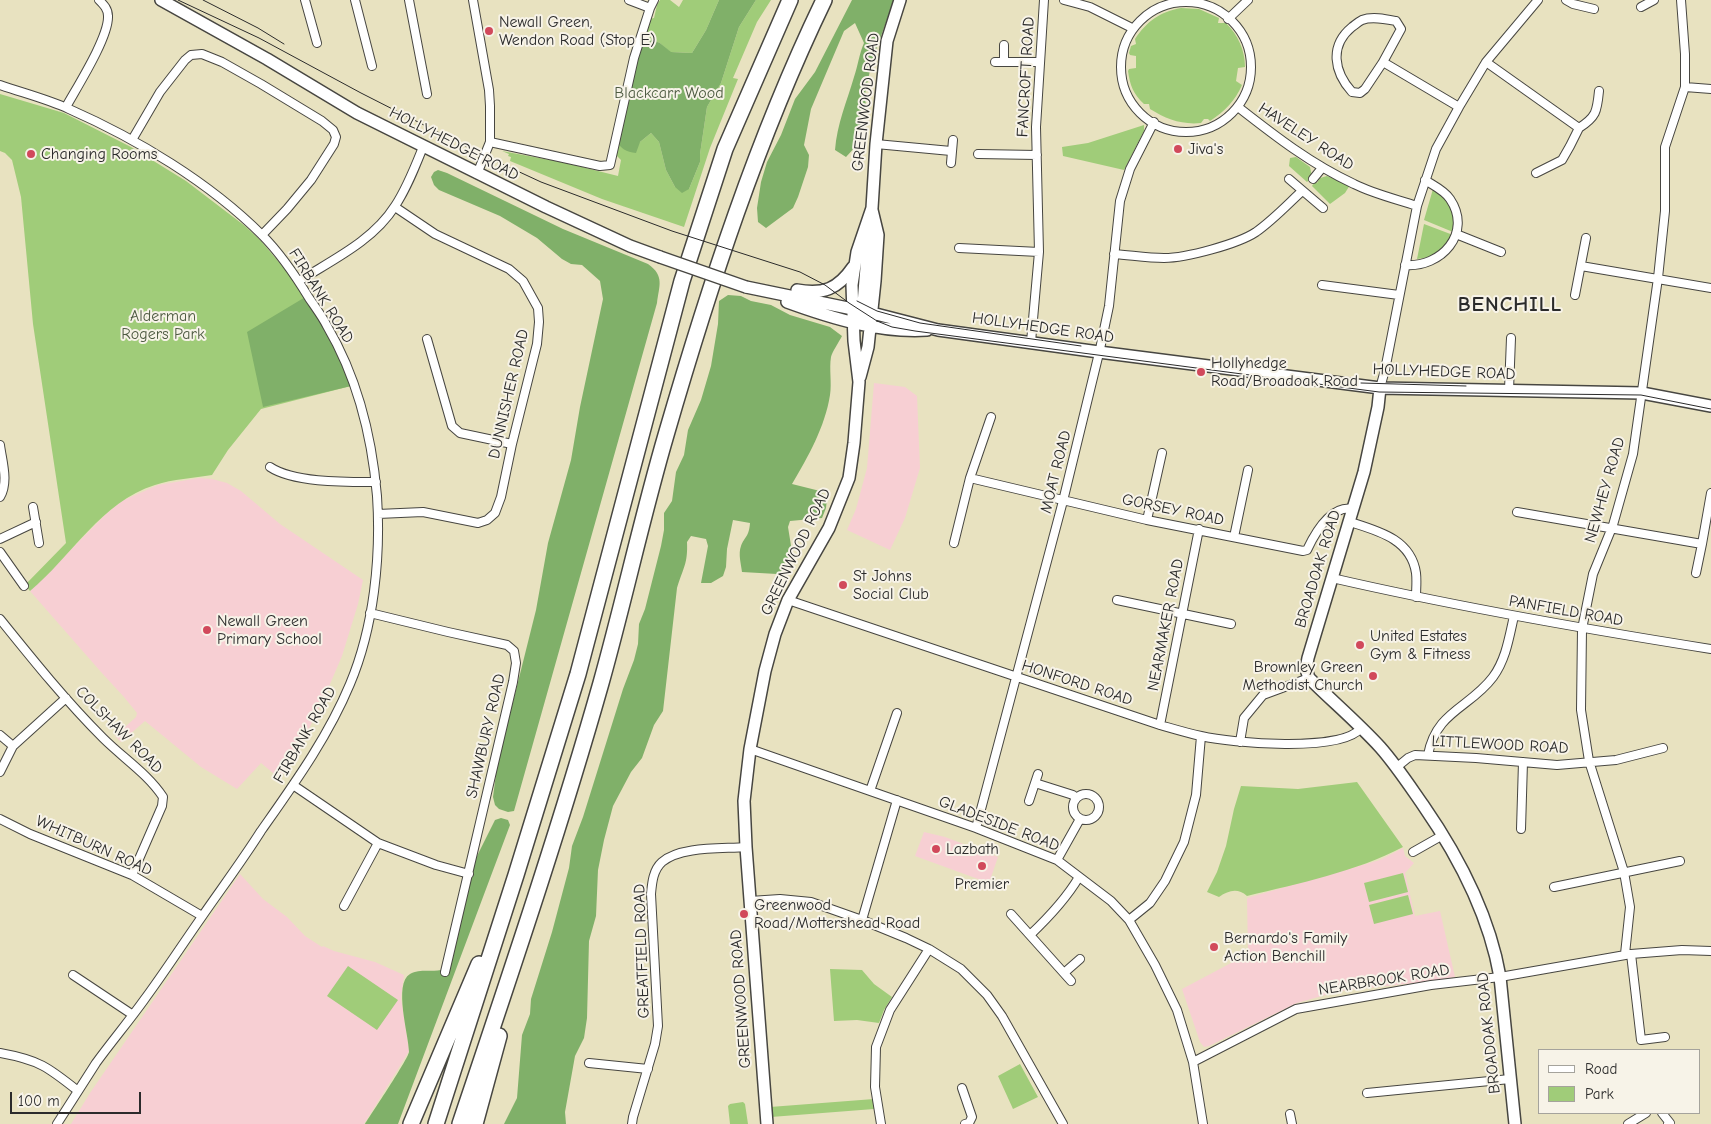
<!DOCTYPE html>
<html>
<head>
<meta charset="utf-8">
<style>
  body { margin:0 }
  #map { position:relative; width:1711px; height:1124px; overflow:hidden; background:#e8e2c0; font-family:"Comic Neue",sans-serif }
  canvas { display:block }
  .legend { position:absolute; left:1538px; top:1049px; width:162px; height:65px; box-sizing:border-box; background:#f7f3e8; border:1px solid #a5a39c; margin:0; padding:6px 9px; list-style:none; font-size:15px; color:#2b2b2b }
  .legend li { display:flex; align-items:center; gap:10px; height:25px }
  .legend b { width:25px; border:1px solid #a5a39c }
  .scale { position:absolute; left:10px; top:1092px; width:131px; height:22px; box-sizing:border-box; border:2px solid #2b2b2b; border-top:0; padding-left:6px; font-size:15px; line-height:18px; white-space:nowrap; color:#2b2b2b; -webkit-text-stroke:4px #f7f3e8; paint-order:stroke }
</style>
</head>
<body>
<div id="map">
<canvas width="1711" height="1124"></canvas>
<ul class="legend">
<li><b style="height:6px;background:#fff"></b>Road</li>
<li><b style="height:14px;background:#a0cc79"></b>Park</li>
</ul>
<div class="scale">100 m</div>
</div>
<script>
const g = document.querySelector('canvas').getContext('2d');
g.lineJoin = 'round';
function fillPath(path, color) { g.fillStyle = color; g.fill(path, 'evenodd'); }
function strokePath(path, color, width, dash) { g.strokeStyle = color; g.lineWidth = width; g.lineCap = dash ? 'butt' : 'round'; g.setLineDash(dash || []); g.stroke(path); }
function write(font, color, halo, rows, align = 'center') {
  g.font = font + ' "Comic Neue",sans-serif'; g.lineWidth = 4; g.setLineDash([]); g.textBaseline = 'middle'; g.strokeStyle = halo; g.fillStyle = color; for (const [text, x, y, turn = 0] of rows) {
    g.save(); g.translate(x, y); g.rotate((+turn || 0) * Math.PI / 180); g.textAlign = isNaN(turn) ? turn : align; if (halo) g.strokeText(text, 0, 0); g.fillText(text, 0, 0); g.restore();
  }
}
fillPath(new Path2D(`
  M874,383L905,387L917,396L920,468L905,518L890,550L847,530L856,509L867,468Z
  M199,478L212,479L227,483L241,491L280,524L363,580L358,604L342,656L324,698L295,757L289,768L279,778L261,763L237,789L201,767L145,721L121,742L115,736L136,717L137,713L124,697L101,672L30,591L107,513L122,501L158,485Z
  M924,832L945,837L998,857L989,883L915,856Z
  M1403,848L1405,856L1414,863L1405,873L1415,916L1440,911L1455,977L1424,982L1340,991L1297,1003L1209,1046L1204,1047L1200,1042L1182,989L1248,954L1247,898L1380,860Z
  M240,874L263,899L287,917L305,936L322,947L323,946L334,951L375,962L404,975L401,998L409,1051L364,1124H71L90,1093Z`), '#f7cfd3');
fillPath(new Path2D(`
  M660,0H670L679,7L683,0H719L706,30L692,53L670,52L660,43L644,39L649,19L654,18L657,5Z
  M756,0H771L757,22L733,78L738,79L710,148L684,227L602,199L510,161L511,157L508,156L509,154L502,151L566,163L618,176L621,160L616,155L618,145L640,142L651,133L659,142L666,170L675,187L689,189L700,162V154L707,107L721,83L739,27Z
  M1181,8L1199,9L1219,18L1218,23H1226C1238,35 1245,50 1245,67L1238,68L1236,81L1242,85C1235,101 1225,111 1210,121L1208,119H1204L1201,123C1182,125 1166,119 1150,109L1149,104H1144C1133,94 1130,85 1128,71L1129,69L1136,68V56L1130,55L1129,53L1131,46L1136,44L1135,39C1147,21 1160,12 1181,8Z
  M0,94L64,113L131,147L186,181L245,226L261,241L307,295L351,386L261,409L228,450L212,475C194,478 173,479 155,485C101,502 72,556 30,591L25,585L66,543L33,324L21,197L12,160L5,153L0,151Z
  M1144,125V131L1124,170L1063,156L1062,147L1088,143Z
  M1296,157L1310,167L1312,177L1307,182L1289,166L1290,158Z
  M1327,176L1350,185L1345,193L1330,204L1312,186L1315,181L1317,183L1320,178Z
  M1433,189C1449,197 1459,213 1453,232L1424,220Z
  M1424,224L1453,235C1444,249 1434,258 1417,259Z
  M1357,782L1403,847C1355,872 1300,883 1247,896C1238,888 1229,890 1219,897L1207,892L1217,872L1226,846L1234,809L1241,786L1298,789Z
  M1403,873L1408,892L1369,902L1364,883Z
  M1408,895L1413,914L1374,924L1369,905Z
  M348,966L398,1000L377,1030L327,996Z
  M830,969L862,970L874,984L892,997L884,1010L879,1023L857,1020L834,1021Z
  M1020,1064L1038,1097L1013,1109L998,1076Z
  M874,1099V1109L771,1117L770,1107Z
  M743,1102L745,1104L748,1124H730L728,1106L730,1104Z`), '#a0cc79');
fillPath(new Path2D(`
  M719,0H756L739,27L721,83L707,107L700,154V162L689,189L682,193L675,187L666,170L659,142L651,133L640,142L636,153C626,152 621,149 616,140L640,39L652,40L660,43L671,52L692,53L706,30Z
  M852,0H894L872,61L865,94L866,109L860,126L857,145L846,157L835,150C837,124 847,101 854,77C858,66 859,54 864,43L855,23L844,31L811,109L804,145L809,155L808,167L798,197L793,208L766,228L758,222L757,208L761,182L767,162L781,135L795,99L815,72Z
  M438,170L447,173L563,229L648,264C665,276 659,286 657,303L514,811L508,812L499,809L495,805L493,797L497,766L536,610L548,543L571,460L580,407L603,299L600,281L582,265L571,264L562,259L537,238L500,216L439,190L434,185L431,177L434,172Z
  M728,295L741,296L751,301L771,305L790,315L830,327L842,336C839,342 832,352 831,357C829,369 832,383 830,395C825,427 808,457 792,484L820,491L827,498L826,508L822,518L790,521L788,527L793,558L789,571L777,574L742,572C741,564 738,554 741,546C745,536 749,537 750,523L733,520L727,549L726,567L723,576L711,583H701L708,546L706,539L691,536L687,542C688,564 683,568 677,588L663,711L654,725L642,758L631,772L613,806L604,840L598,870L596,916L589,941L587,1018L584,1038L575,1056L565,1112L566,1124H504L517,1098L522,1035L530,1014L531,999L552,932L569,868L572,846L583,817L623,689L634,660L638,644L639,624L645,609L661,546L664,530V513L672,501L676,472L684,455L688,430L701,400L711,366L718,324L719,301Z
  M307,296L333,342L351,386L263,407L247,332Z
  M501,818L508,820L510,825L398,1124H365C372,1113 408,1059 409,1052C409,1035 393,984 410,974C420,968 434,973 444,969L475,860L495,820Z`), '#80b069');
const street = new Path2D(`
  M305,0L317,43
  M355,0L372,66
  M409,0L427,94
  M473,0L489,90L490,106V142L477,174
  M629,0L650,8
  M1064,0L1090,7L1132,28
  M1566,0L1573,4L1594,9
  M1121 67a65 65 0 1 1 130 0a65 65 0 1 1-130 0Z
  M1641,7L1654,0
  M1228,19L1248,0
  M1004,45V62
  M995,62H1039
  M1383,62L1365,89L1360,93L1352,92C1334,72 1329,46 1352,27C1355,25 1358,22 1362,20C1372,16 1386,19 1396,21L1401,29L1383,62L1459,107
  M1486,62L1579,128C1596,117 1597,112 1599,91
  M0,85C23,93 47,99 69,109C137,139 209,182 262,235C281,254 295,275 309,298C315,307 322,316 327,326C357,377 372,437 377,496C381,557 374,627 350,684C328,737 294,784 261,831C242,861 221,889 201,918C182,945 164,973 144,1000C129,1021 112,1041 96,1063C83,1083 70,1104 57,1124
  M1685,87L1711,89
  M66,107C77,87 109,37 108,16C108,9 104,5 99,0
  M1238,107C1275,136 1311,164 1354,184C1374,194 1396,199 1417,206
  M132,140L160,92L185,60L191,55L202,54L222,62L261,84L322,121L333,130L336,137L334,144L311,180L287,209L262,235
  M490,142L600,166L610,165L634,58L650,8L654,0
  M876,144L951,151
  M978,154L1037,155
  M951,163L953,140
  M1536,173L1562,160L1570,146L1579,128
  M1289,179L1323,208
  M1313,179L1322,168
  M1456,234L1501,252
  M959,248L1039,252
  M1114,254C1130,255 1147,258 1164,258C1186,258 1238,244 1256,232C1273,220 1287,205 1302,191
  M1405,265C1441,268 1473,233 1450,199C1444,190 1434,186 1425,180
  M1581,266L1711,288
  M299,281C332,260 373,241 395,206C407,188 415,167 423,147
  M1322,285L1399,295
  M1575,295L1586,238
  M427,339L452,426L460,433L512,444
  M1031,342L1039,252L1036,127L1044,0
  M1380,388L1385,370L1417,206L1436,149L1459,107L1486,62L1538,0
  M1509,390L1511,338
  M0,445C2,461 9,482 0,497
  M270,467C294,483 347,482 376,482
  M970,478L1147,520L1303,551L1307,550C1315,533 1331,505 1353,509
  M33,507L39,543
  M1517,512L1702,544L1696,573
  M378,514L423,512L478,523L487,520L495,513L501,497L512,444L537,344L539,322L538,308L523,281L509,269L435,234L395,207
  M1147,520L1162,453
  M1350,522C1378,531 1411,539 1416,573C1417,581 1416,589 1416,597
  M1234,537L1248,470
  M0,539L36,522
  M954,543L970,478L991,417
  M1702,544L1711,493
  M0,552L24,586
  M1332,578C1458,607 1584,629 1711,649
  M788,600L1160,725C1174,729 1187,733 1201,736C1232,743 1341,753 1361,728
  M1117,600L1231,624
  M370,613L448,632L507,645L514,651L516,663L513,682L445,972
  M0,619C33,660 66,701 103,738C123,758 148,774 163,797L162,806L132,875
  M1160,725L1199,529
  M0,735L13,746
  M1240,742L1244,718L1263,695L1309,678
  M750,749L976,828L1057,860L1111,901L1129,920L1155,965L1177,1010L1193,1062L1203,1124
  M1428,755C1436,711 1470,708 1493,677C1506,659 1509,638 1514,616
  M1397,767L1408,758L1415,755L1476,758L1557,765L1616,760L1663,748
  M0,772L13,746L66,698
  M1035,783L1073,795L1076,799
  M293,785L378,843L436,865L469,874
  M870,791L897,713
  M1073 807a13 13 0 1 1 26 0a13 13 0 1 1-26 0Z
  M1029,801L1038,774
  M0,819L30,834L132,875L202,916
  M976,828L1063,501L1100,349L1109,306L1120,201L1130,169L1154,122
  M1521,829L1523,762
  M1413,852L1443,835
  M1057,860L1080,819
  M1554,887L1680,861
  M750,901L780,899L811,902L862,920L906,938L929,949L961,969L987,995L1002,1016L1063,1124
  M344,906L378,843
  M1011,914L1071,981
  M862,920L897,800
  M1129,920L1150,903L1165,881L1184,842L1196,795L1201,736
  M1030,935C1049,917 1066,899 1079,877
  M1625,954L1630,907L1624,872L1589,761L1581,710L1582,629L1593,574L1613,525L1633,454L1658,278L1665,211V147L1685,87V54L1681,0
  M1631,954L1641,1040L1665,1037
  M1064,973L1080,959
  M73,975L133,1015
  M0,1053C39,1060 48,1067 78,1091
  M1193,1062L1296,1009L1431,985L1500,977L1631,954L1682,950L1711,951
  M589,1063L648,1069
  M962,1088L972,1117L969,1123L965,1124
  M1367,1093L1510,1079
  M1662,1113L1670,1123L1668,1124
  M1290,1114L1292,1124
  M632,1124L633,1117L655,1044L658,1026L651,894C652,883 653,870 662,862C681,846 722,849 746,847
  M881,1124L875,1087L876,1047L890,1010L929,949
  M1628,1124L1646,1113`);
const secondary = new Path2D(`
  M161,0L267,59L357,113L546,207L630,246L660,257
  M746,287L872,313L938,330L1099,352L1380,388L1642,393L1711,406
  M797,290C823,295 838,289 853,267
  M787,302C831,318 879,333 927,330
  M862,316L869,232
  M860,377L868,347L875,281L878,235L872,210
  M1380,388L1378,407L1364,472L1308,658L1306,669L1309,678C1332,701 1357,722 1380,747C1396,765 1409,785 1423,805C1459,857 1489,914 1500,977L1515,1124
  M767,1124L746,847L744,801L750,749L765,671L775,634L788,600L829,528L849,478L854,443L859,382L854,341L852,285L857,252L872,208L876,144L887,41L900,0`);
const highway = new Path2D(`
  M411,1124L479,964
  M436,1124L516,875L578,674L682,281L725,149L790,0
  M460,1124C509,978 559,831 601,683C624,601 642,517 666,435C709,287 757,139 824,0
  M475,1124L499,1036`);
strokePath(street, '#474641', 10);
strokePath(secondary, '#474641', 14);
strokePath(highway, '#474641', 18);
strokePath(street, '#fff', 8);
strokePath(secondary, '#fff', 11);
strokePath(highway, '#fff', 15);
strokePath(new Path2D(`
  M178,0L259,38L361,93L485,156L541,182L672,231L800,272L825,285L849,303L877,321L892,327L915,331L1379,392L1641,395L1711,409
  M203,0L258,28L284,44
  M857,301L877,311L920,323L1081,346
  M1361,383L1466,386`), '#2b2b2b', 1);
const secondaryBridge = new Path2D(`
  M660,257L746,287`);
strokePath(secondaryBridge, '#474641', 14, []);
strokePath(secondaryBridge, '#fff', 11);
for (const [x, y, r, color] of [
  [489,31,5,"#d1495b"],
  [1178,149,5,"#d1495b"],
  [31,154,5,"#d1495b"],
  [1201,372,5,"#d1495b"],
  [843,585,5,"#d1495b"],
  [207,630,5,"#d1495b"],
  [1360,645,5,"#d1495b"],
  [1373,676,5,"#d1495b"],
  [936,849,5,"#d1495b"],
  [982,866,5,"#d1495b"],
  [744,914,5,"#d1495b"],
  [1214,947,5,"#d1495b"]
]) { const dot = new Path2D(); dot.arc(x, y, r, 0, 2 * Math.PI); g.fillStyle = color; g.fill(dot); strokePath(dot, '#f7f3e8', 2); }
write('16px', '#2b2b2b', '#f7f3e8', [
  ["Newall Green,",499,22],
  ["Wendon Road (Stop E)",499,40],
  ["Jiva's",1188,149],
  ["Changing Rooms",41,154],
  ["Hollyhedge",1211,363],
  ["Road/Broadoak Road",1211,381],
  ["St Johns",853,576],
  ["Social Club",853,594],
  ["Newall Green",217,621],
  ["Primary School",217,639],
  ["United Estates",1370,636],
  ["Gym & Fitness",1370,654],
  ["Brownley Green",1363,667,"right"],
  ["Methodist Church",1363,685,"right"],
  ["Lazbath",946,849],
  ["Premier",982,884,"center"],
  ["Greenwood",754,905],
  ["Road/Mottershead Road",754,923],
  ["Bernardo's Family",1224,938],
  ["Action Benchill",1224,956]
], 'left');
write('16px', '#2b2b2b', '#f7f3e8', [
  ["FANCROFT ROAD",1026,77,-87],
  ["GREENWOOD ROAD",866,102,-83],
  ["HAVELEY ROAD",1306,137,33],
  ["HOLLYHEDGE ROAD",454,144,27],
  ["FIRBANK ROAD",321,296,58],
  ["HOLLYHEDGE ROAD",1043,328,8],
  ["HOLLYHEDGE ROAD",1444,372,2],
  ["DUNNISHER ROAD",509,394,-77],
  ["MOAT ROAD",1056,472,-76],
  ["NEWHEY ROAD",1605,490,-74],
  ["GORSEY ROAD",1173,510,12],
  ["GREENWOOD ROAD",796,552,-64],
  ["BROADOAK ROAD",1318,569,-73],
  ["PANFIELD ROAD",1566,611,10],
  ["NEARMAKER ROAD",1166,625,-79],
  ["HONFORD ROAD",1077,683,18],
  ["COLSHAW ROAD",119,730,45],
  ["FIRBANK ROAD",305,735,-60],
  ["SHAWBURY ROAD",486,736,-77],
  ["LITTLEWOOD ROAD",1500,745,3],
  ["GLADESIDE ROAD",999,824,21],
  ["WHITBURN ROAD",94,846,24],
  ["GREATFIELD ROAD",642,951,-92],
  ["NEARBROOK ROAD",1384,980,-9],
  ["GREENWOOD ROAD",741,999,-94],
  ["BROADOAK ROAD",1489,1033,-96]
]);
write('16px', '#4e5b42', '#f7f3e8', [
  ["Blackcarr Wood",669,93],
  ["Alderman",163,316],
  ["Rogers Park",163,334]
]);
g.letterSpacing = '1px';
write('bold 21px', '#2b2b2b', '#f7f3e8', [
  ["BENCHILL",1510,305]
]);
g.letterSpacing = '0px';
</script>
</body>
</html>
